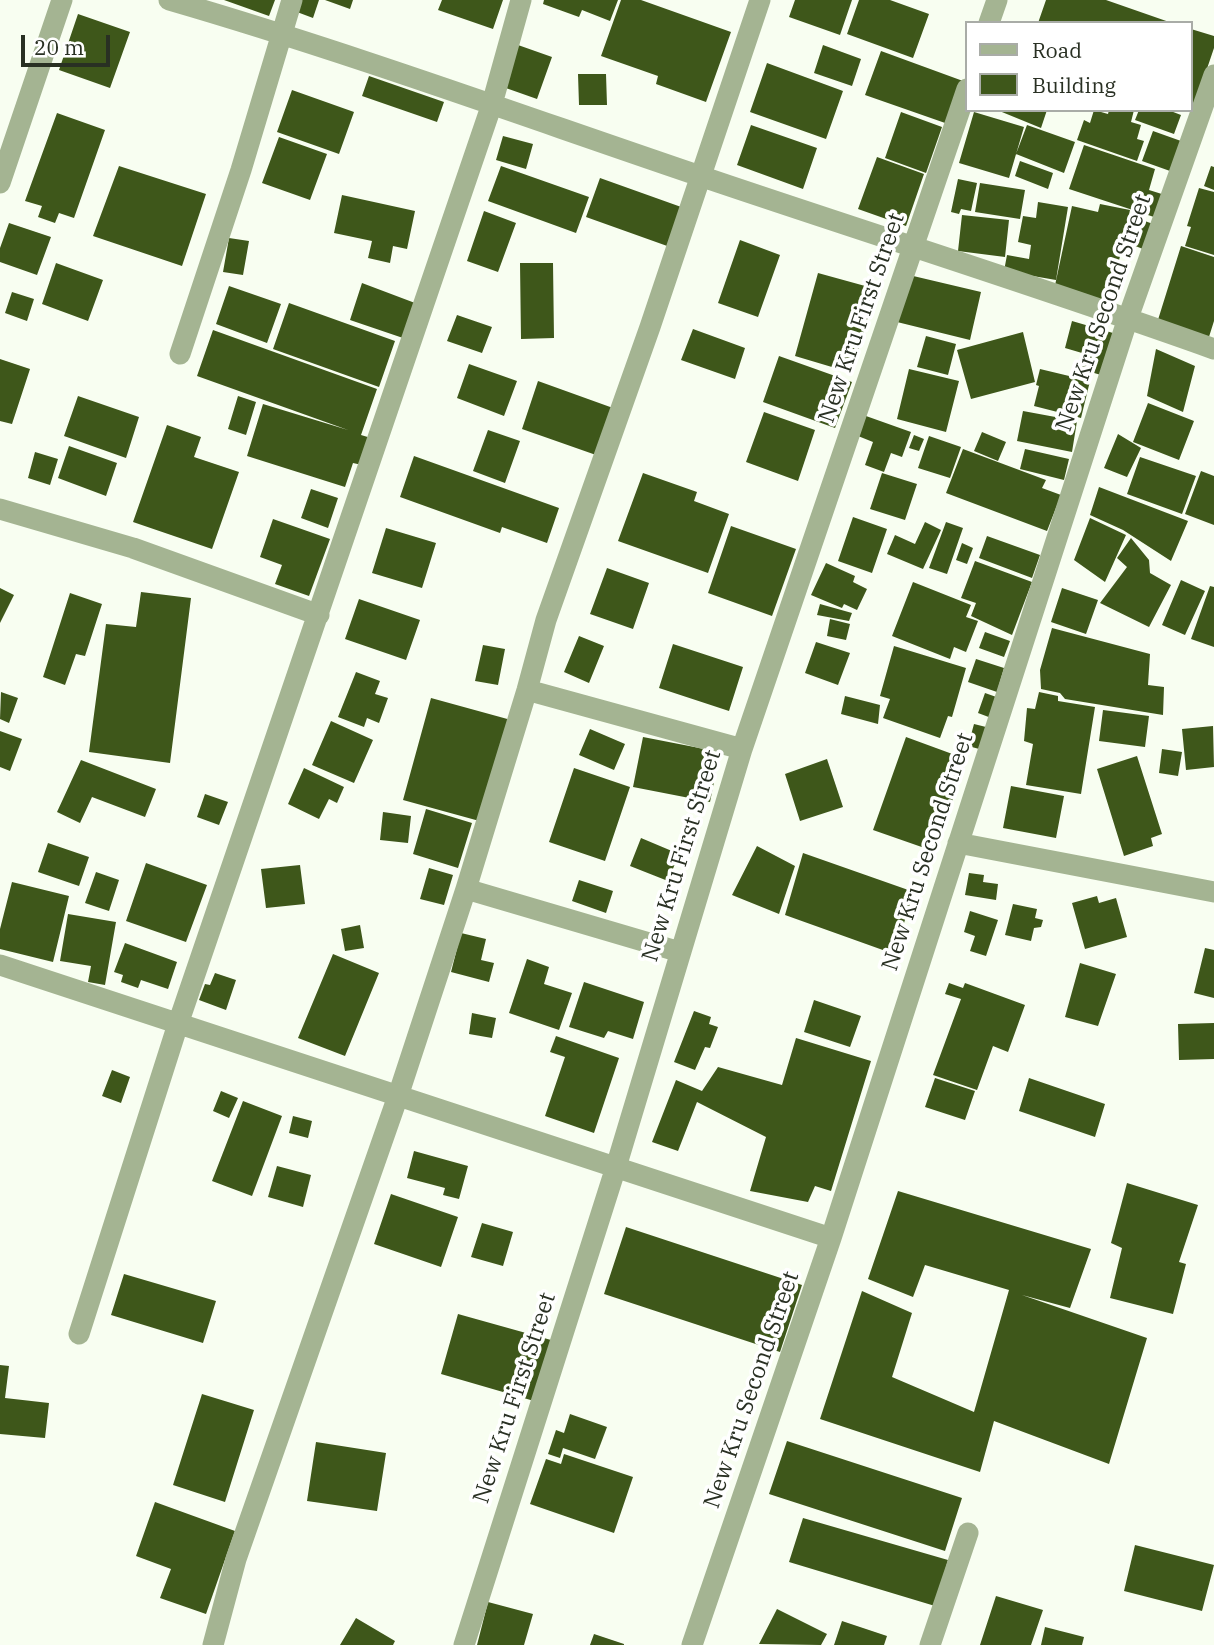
<!DOCTYPE html>
<html>
<head>
<meta charset="utf-8">
<style>
  body { margin:0 }
  #map { position:relative; width:1214px; height:1645px; overflow:hidden; background:#f8fef1; font-family:"IBM Plex Serif",serif }
  canvas { display:block }
  .legend { position:absolute; left:965px; top:21px; width:228px; height:91px; box-sizing:border-box; background:#fff; border:2px solid #a9aca7; margin:0; padding:9px 12px; list-style:none; font-size:21px; color:#293023 }
  .legend li { display:flex; align-items:center; gap:14px; height:35px }
  .legend b { width:35px; border:2px solid #a9aca7 }
  .scale { position:absolute; left:21px; top:35px; width:89px; height:32px; box-sizing:border-box; border:4px solid #293023; border-top:0; padding-left:9px; font-size:21px; line-height:24px; white-space:nowrap; color:#293023; -webkit-text-stroke:5px #fff; paint-order:stroke }
</style>
</head>
<body>
<div id="map">
<canvas width="1214" height="1645"></canvas>
<ul class="legend">
<li><b style="height:9px;background:#a4b492"></b>Road</li>
<li><b style="height:19px;background:#3e571a"></b>Building</li>
</ul>
<div class="scale">20 m</div>
</div>
<script>
const g = document.querySelector('canvas').getContext('2d');
g.lineJoin = 'round';
function fillPath(path, color) { g.fillStyle = color; g.fill(path, 'evenodd'); }
function strokePath(path, color, width, dash) { g.strokeStyle = color; g.lineWidth = width; g.lineCap = dash ? 'butt' : 'round'; g.setLineDash(dash || []); g.stroke(path); }
function write(font, color, halo, rows, align = 'center') {
  g.font = font + ' "IBM Plex Serif",serif'; g.lineWidth = 7; g.setLineDash([]); g.textBaseline = 'middle'; g.strokeStyle = halo; g.fillStyle = color; for (const [text, x, y, turn = 0] of rows) {
    g.save(); g.translate(x, y); g.rotate((+turn || 0) * Math.PI / 180); g.textAlign = isNaN(turn) ? turn : align; if (halo) g.strokeText(text, 0, 0); g.fillText(text, 0, 0); g.restore();
  }
}
fillPath(new Path2D(`
  M224,0H275L269,16Z
  M301,0H319L313,18L297,12Z
  M325,0H353L350,9Z
  M442,0H503L493,29L438,10Z
  M544,0H618L610,21L582,10L579,17L543,4Z
  M621,0H641L731,32L706,102L656,84L658,76L601,56Z
  M795,0H852L840,35L789,17Z
  M859,0H890L929,14L913,58L847,34Z
  M1046,0H1106L1172,23H1038Z
  M78,14L130,32L110,88L59,70Z
  M1191,29L1214,36V48L1192,113Z
  M518,45L552,57L537,99L503,87Z
  M823,45L861,59L852,86L814,73Z
  M881,51L963,81L948,124L865,95Z
  M767,63L843,91L826,139L750,112Z
  M578,74H606L607,105H579Z
  M369,76L444,102L437,122L362,96Z
  M292,90L354,112L339,154L277,132Z
  M997,110H1047L1041,128Z
  M1094,110L1108,114L1109,110H1134L1131,122L1141,125L1137,139L1144,141L1137,161L1077,140L1084,120L1090,123Z
  M1139,110H1168L1181,115L1174,134L1135,120Z
  M901,112L942,127L926,173L885,158Z
  M974,112L1024,127L1009,178L959,163Z
  M57,113L105,130L74,218L59,213L55,223L38,217L42,206L25,201Z
  M751,125L817,148L803,189L737,165Z
  M1027,125L1075,142L1064,173L1016,154Z
  M1153,131L1181,141L1170,171L1142,161Z
  M503,136L533,144L526,169L496,160Z
  M279,137L327,154L310,200L262,183Z
  M1084,145L1155,169L1149,190L1165,195L1157,218L1069,189Z
  M877,157L924,174L906,226L858,209Z
  M1020,161L1053,173L1048,189L1015,176Z
  M119,166L206,194L182,266L93,236Z
  M501,166L589,197L576,233L488,201Z
  M1211,166L1214,167V190L1204,186Z
  M600,178L684,208L670,247L586,217Z
  M958,179L977,183L971,211L961,209L959,214L951,212Z
  M980,183L1025,190L1020,219L975,212Z
  M1199,188L1214,192V255L1185,246L1191,227L1187,226Z
  M342,195L415,211L407,249L393,246L390,263L368,258L372,241L334,233Z
  M1038,202L1068,207L1056,280L1004,271L1007,255L1029,259L1031,245L1018,242L1023,216L1036,218Z
  M1100,204L1130,210L1110,302L1054,290L1072,206L1098,212Z
  M484,211L516,223L498,272L467,261Z
  M962,215L1009,220L1005,257L958,251Z
  M1134,217L1153,224L1143,249L1125,242Z
  M9,223L51,237L37,275L0,262V248Z
  M229,238L249,241L243,275L223,272Z
  M740,240L780,255L758,317L718,303Z
  M1181,246L1214,257V321L1208,340L1157,323Z
  M56,263L103,280L88,321L42,304Z
  M520,263H553L554,338L521,339Z
  M818,273L876,289L852,373L795,356Z
  M909,275L981,292L970,340L897,322Z
  M362,283L415,303L403,338L350,320Z
  M229,286L281,304L267,343L216,324Z
  M12,292L34,299L27,321L5,313Z
  M289,303L395,341L379,387L273,349Z
  M457,315L492,327L482,353L447,341Z
  M1072,321L1113,333L1101,375L1077,368L1082,353L1065,348Z
  M693,329L745,348L735,379L681,360Z
  M213,330L377,389L361,435L371,438L362,465L353,463L345,487L247,456L263,404L348,430L197,376Z
  M1023,332L1035,382L971,399L957,350Z
  M926,336L956,344L948,375L917,367Z
  M1156,349L1195,366L1183,412L1147,396Z
  M779,356L852,382L835,428L763,402Z
  M0,359L30,369L12,424L0,421Z
  M469,364L517,381L504,416L457,398Z
  M909,369L959,381L946,432L897,419Z
  M1040,369L1090,381L1081,418L1034,406L1039,386L1036,385Z
  M538,381L613,408L596,455L522,429Z
  M78,396L139,417L126,458L64,436Z
  M238,396L256,402L246,435L228,429Z
  M1148,403L1194,421L1179,460L1133,442Z
  M1023,411L1077,421L1072,452L1017,441Z
  M764,412L815,430L798,481L746,462Z
  M866,416L911,432L902,457L891,453L884,472L865,465L873,442L858,436Z
  M167,425L201,437L194,457L239,472L212,549L133,522Z
  M488,430L520,441L505,483L473,471Z
  M982,432L1006,442L998,461L974,451Z
  M1118,434L1141,448L1127,477L1104,468Z
  M914,435L924,439L919,451L909,448Z
  M929,436L961,447L950,478L918,468Z
  M69,446L117,463L106,496L58,478Z
  M963,449L1046,480L1042,488L1061,495L1047,531L946,493Z
  M1025,449L1069,459L1064,480L1020,469Z
  M35,452L58,459L50,485L28,478Z
  M414,456L559,508L547,543L502,527L500,533L400,497Z
  M1140,457L1196,476L1182,514L1127,494Z
  M1201,471L1214,476V525L1185,514Z
  M643,473L697,492L694,501L729,514L708,573L618,541Z
  M882,473L917,484L905,520L870,509Z
  M1099,487L1188,521L1171,561L1123,530L1090,515Z
  M311,489L338,498L328,528L301,518Z
  M853,517L887,529L872,573L838,561Z
  M1090,518L1126,535L1105,582L1074,560Z
  M273,519L330,539L309,596L275,584L282,565L260,557Z
  M925,522L941,530L923,569L887,554L895,535L915,544Z
  M946,522L963,528L947,574L929,568Z
  M731,526L796,549L772,616L708,593Z
  M386,528L436,543L422,588L372,573Z
  M987,536L1040,555L1032,578L979,558Z
  M1131,538L1149,560L1150,573L1171,585L1149,627L1100,603L1127,567L1117,558Z
  M962,543L973,548L967,564L956,560Z
  M975,561L1032,582L1012,635L971,616L976,603L961,598Z
  M826,563L855,576L853,582L867,589L857,610L844,604L842,608L811,595Z
  M607,568L649,583L633,629L590,614Z
  M1181,580L1205,591L1185,635L1162,625Z
  M913,582L971,605L966,617L978,621L966,652L954,647L950,659L892,636Z
  M1210,586L1214,587V647L1191,639Z
  M0,588L14,595L0,623Z
  M1062,588L1098,600L1086,634L1051,622Z
  M141,592L191,598L170,763L89,752L106,624L136,627Z
  M70,593L102,604L85,656L76,654L65,685L43,677Z
  M359,599L420,620L406,660L345,639Z
  M820,604L852,613L849,621L817,615Z
  M830,619L850,624L846,640L827,636Z
  M1052,628L1150,654L1148,685L1164,687L1163,715L1065,699L1060,693L1041,689L1040,670Z
  M985,632L1010,641L1004,657L979,648Z
  M579,636L604,646L589,683L564,672Z
  M816,642L850,653L838,685L805,673Z
  M673,644L743,667L729,711L659,688Z
  M483,645L505,649L498,685L475,681Z
  M894,646L966,668L952,717L948,716L940,738L883,718L890,699L880,696Z
  M976,659L1004,668L997,692L968,682Z
  M356,672L380,681L375,694L388,698L379,723L367,718L364,727L338,717Z
  M1,692L18,698L9,723L0,719Z
  M1039,692L1058,696V701L1095,707L1081,794L1026,785L1033,744L1024,741L1027,708L1035,709Z
  M985,693L1002,699L994,719L978,713Z
  M845,696L880,705L878,724L841,714Z
  M431,698L511,720L483,822L403,800Z
  M1103,710L1149,716L1145,747L1099,741Z
  M331,721L373,740L354,783L312,765Z
  M974,724L990,728L983,750L968,746Z
  M1213,726L1214,767L1186,770L1182,729Z
  M590,729L625,744L614,770L579,755Z
  M0,731L22,739L10,771L0,767Z
  M643,737L720,752L710,802L633,787Z
  M906,737L966,759L936,852L873,830Z
  M1162,749L1182,752L1178,776L1159,773Z
  M1137,756L1162,834L1151,838L1153,846L1124,856L1097,769Z
  M827,759L843,807L800,821L785,774Z
  M81,760L156,789L145,817L92,797L80,823L57,812Z
  M304,768L344,787L337,803L329,799L319,819L288,804Z
  M574,768L630,787L605,861L549,842Z
  M1011,786L1064,796L1056,838L1003,828Z
  M205,794L228,802L219,825L197,817Z
  M426,809L472,823L458,868L413,854Z
  M383,812L411,816L408,843L380,840Z
  M641,838L679,854L668,881L630,866Z
  M48,843L89,857L79,886L38,872Z
  M757,846L795,866L779,914L732,895Z
  M803,853L914,892L894,954L785,915Z
  M146,863L207,885L186,942L126,921Z
  M300,865L305,904L266,908L261,869Z
  M429,868L453,875L444,905L420,899Z
  M96,872L119,880L109,911L85,903Z
  M969,873L984,875L983,882L998,884L996,900L965,895Z
  M579,880L613,891L606,913L572,901Z
  M12,882L69,896L53,962L0,949V929Z
  M1097,896L1099,903L1116,898L1127,937L1085,949L1072,903Z
  M1013,904L1037,909L1035,918L1043,920L1041,927L1034,928L1031,941L1005,935Z
  M970,911L998,920L986,956L970,951L975,936L964,932Z
  M68,914L116,922L105,985L88,982L91,966L60,961Z
  M360,925L364,948L345,951L341,929Z
  M461,933L486,939L481,960L494,963L489,982L451,972Z
  M125,943L177,962L168,989L141,980L138,988L121,982L123,975L114,972Z
  M1205,948L1214,950V998L1194,993Z
  M333,954L379,973L345,1056L298,1038Z
  M527,959L549,967L544,984L572,993L559,1030L509,1013Z
  M1080,963L1116,974L1098,1026L1065,1017Z
  M215,973L236,980L226,1010L199,1000L205,984L210,985Z
  M584,982L644,1002L633,1039L608,1031L604,1038L569,1027Z
  M949,983L963,988L965,983L1025,1005L1008,1052L993,1046L977,1090L933,1075L961,999L945,994Z
  M814,1000L861,1016L850,1047L804,1032Z
  M694,1011L711,1017L709,1024L718,1027L710,1048L705,1047L695,1070L674,1062Z
  M472,1013L496,1018L492,1038L469,1034Z
  M1214,1023V1059L1179,1060L1178,1024Z
  M556,1036L619,1058L594,1133L545,1116L565,1057L550,1052Z
  M796,1038L871,1061L831,1191L815,1186L808,1202L750,1191L766,1137L697,1102L678,1151L652,1142L676,1080L702,1091L718,1067L782,1085Z
  M112,1070L130,1077L121,1103L102,1096Z
  M935,1078L975,1091L965,1120L925,1107Z
  M1029,1078L1105,1104L1095,1137L1019,1111Z
  M221,1091L238,1098L229,1118L213,1111Z
  M243,1101L282,1116L252,1196L212,1181Z
  M293,1116L312,1121L308,1138L289,1133Z
  M414,1151L468,1166L459,1199L443,1195L445,1188L407,1178Z
  M277,1166L311,1175L303,1207L268,1197Z
  M1127,1183L1198,1205L1179,1262L1186,1264L1173,1314L1110,1298L1122,1248L1111,1243Z
  M898,1191L1091,1249L1070,1308L1022,1295L1147,1338L1109,1464L994,1421L980,1472L820,1419L862,1291L912,1313L892,1377L974,1412L1009,1290L925,1265L913,1297L868,1279Z
  M391,1194L458,1217L441,1267L374,1244Z
  M482,1223L513,1232L503,1266L471,1257Z
  M626,1227L802,1285L780,1352L604,1294Z
  M124,1274L216,1301L203,1343L111,1315Z
  M458,1314L551,1340L534,1401L441,1374Z
  M0,1365L9,1366L5,1398L49,1403L45,1438L0,1434Z
  M202,1394L254,1410L225,1502L173,1485Z
  M570,1414L607,1427L595,1459L563,1448L560,1458L548,1454L556,1430L564,1433Z
  M787,1441L962,1498L945,1551L769,1494Z
  M316,1442L386,1453L377,1511L307,1501Z
  M564,1454L633,1477L614,1533L530,1504L546,1459L561,1464Z
  M155,1502L235,1531L206,1614L160,1598L171,1569L136,1556Z
  M803,1518L948,1560L935,1606L789,1562Z
  M1135,1545L1214,1565L1202,1611L1124,1591Z
  M996,1596L1043,1610L1031,1645H980Z
  M488,1602L533,1614L524,1645H477Z
  M777,1609L827,1634L821,1645L759,1644Z
  M356,1618L395,1641L393,1645H340Z
  M842,1621L887,1636L884,1645H834Z
  M1045,1627L1084,1637L1082,1645H1041Z
  M594,1634L624,1644V1645H590Z`), '#3e571a');
strokePath(new Path2D(`
  M169,0C348,52 523,116 700,176C871,234 1044,288 1214,349
  M989,23L997,0
  M0,183L62,0
  M180,354L241,170L292,0
  M0,509L133,548L319,615
  M527,690L742,749
  M958,843L1214,892
  M466,889L680,952
  M0,965L831,1238
  M79,1334L178,1024L492,104L521,0
  M213,1645L236,1559L398,1096L466,889L527,690L546,620L650,327L760,0
  M464,1645L616,1167L742,749L967,89
  M692,1645L831,1238L1128,318L1214,75
  M930,1645L968,1533`), '#a4b492', 21);
write('23px', '#293023', '#fff', [
  ["New Kru Second Street",1104,313,-71],
  ["New Kru First Street",862,318,-71],
  ["New Kru Second Street",928,852,-72],
  ["New Kru First Street",682,856,-73],
  ["New Kru Second Street",752,1390,-71],
  ["New Kru First Street",515,1398,-72]
]);
</script>
</body>
</html>
